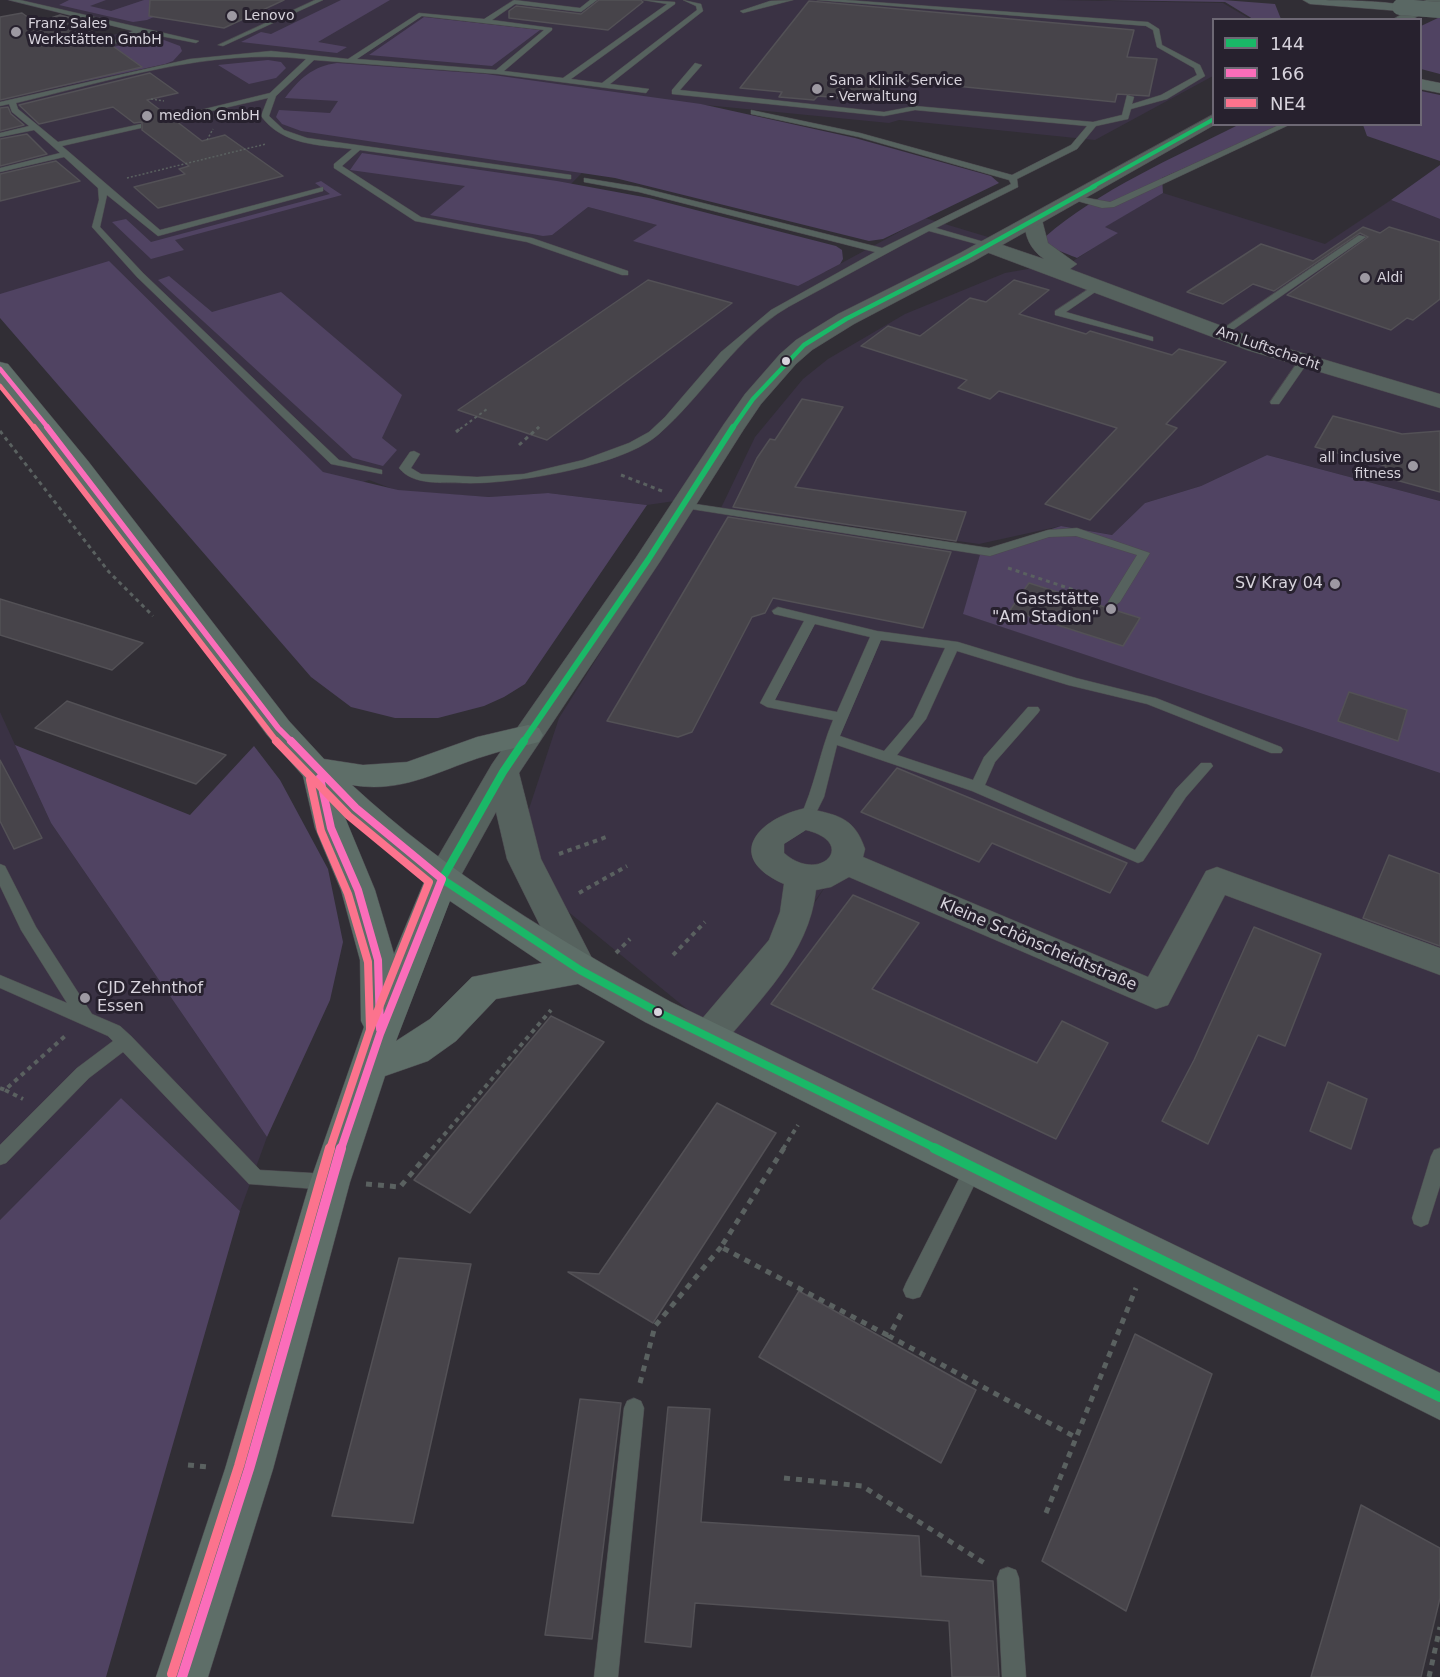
<!DOCTYPE html>
<html>
<head>
<meta charset="utf-8">
<style>
  body { margin:0 }
  #map { position:relative; width:1440px; height:1677px; overflow:hidden; background:#312e35; font-family:"DejaVu Sans",sans-serif }
  canvas { display:block }
  .legend { position:absolute; left:1212px; top:18px; width:210px; height:108px; box-sizing:border-box; background:#27212e; border:2px solid #6d6874; margin:0; padding:8px 10px; list-style:none; font-size:18px; color:#d7d3dc }
  .legend li { display:flex; align-items:center; gap:12px; height:30px }
  .legend b { width:30px; border:2px solid #6d6874 }
</style>
</head>
<body>
<div id="map">
<canvas width="1440" height="1677"></canvas>
<ul class="legend">
<li><b style="height:8px;background:#1ab867"></b>144</li>
<li><b style="height:8px;background:#fb6dba"></b>166</li>
<li><b style="height:8px;background:#fc738d"></b>NE4</li>
</ul>
</div>
<script>
const g = document.querySelector('canvas').getContext('2d');
g.lineJoin = 'round';
function fillPath(path, color) { g.fillStyle = color; g.fill(path, 'evenodd'); }
function strokePath(path, color, width, dash) { g.strokeStyle = color; g.lineWidth = width; g.lineCap = dash ? 'butt' : 'round'; g.setLineDash(dash || []); g.stroke(path); }
function write(font, color, halo, rows, align = 'center') {
  g.font = font + ' "DejaVu Sans",sans-serif'; g.lineWidth = 6; g.setLineDash([]); g.textBaseline = 'middle'; g.strokeStyle = halo; g.fillStyle = color; for (const [text, x, y, turn = 0] of rows) {
    g.save(); g.translate(x, y); g.rotate((+turn || 0) * Math.PI / 180); g.textAlign = isNaN(turn) ? turn : align; if (halo) g.strokeText(text, 0, 0); g.fillText(text, 0, 0); g.restore();
  }
}
fillPath(new Path2D(`
  M6,0H1057L1223,3L1250,19L1214,20L1213,76L1095,140L899,120L889,123L654,100L571,184L543,206L588,207L658,225L634,241L825,272L925,218L998,240L800,344L682,500L647,505L548,493L490,497L398,491L369,480L211,537L0,299V58L131,31Z
  M1163,193L1325,244L1391,200L1440,219V501L1267,455L1201,486L1145,503L1112,535L1061,526L979,544L721,508L755,437L803,379L828,359L905,314L1005,273L1073,261L1117,233L1104,227Z
  M691,509L981,551L964,614L1440,773V1389L715,1035L785,948L827,884L782,946L710,1028L560,905L524,824L559,718Z
  M0,712L51,823L267,1137L240,1211L121,1098L0,1220Z`), '#3a3244');
fillPath(new Path2D(`
  M69,0H106L90,6L111,11L144,0H192L147,20L133,22L59,5Z
  M341,0H390L318,42L347,47L337,53L241,42L261,32L271,34Z
  M1097,0H1223L1275,4L1281,19H1253L1225,2Z
  M424,17L540,30L492,66L369,55Z
  M1440,17V74L1421,69V26Z
  M156,37L180,46L182,51L173,61L165,64L54,88L46,89L40,77L129,58L113,47Z
  M268,60L281,62L286,68L276,78L249,84L218,65Z
  M337,63L486,74L701,104L855,138L991,176L999,183L883,239L869,241L615,178L301,131L282,124L276,117L279,110L330,113L338,101L285,98C299,79 313,66 337,63Z
  M1421,91L1440,95V161L1367,136L1363,125L1420,124Z
  M1238,125H1281L1162,178L1163,193L1105,227L1118,233L1077,258C1066,253 1048,249 1045,237C1099,190 1175,157 1238,125Z
  M362,153L557,181L649,198L836,246L842,250L843,259L840,264L798,286L633,241L657,225L588,207L552,235L543,236L430,215L465,186L350,170Z
  M1440,165V219L1391,200Z
  M321,181L342,195L175,240L184,250L151,259L112,222L126,219L151,242L330,194L315,183Z
  M109,261L323,472L398,490L489,497L548,493L647,505L525,684L504,697L484,706L438,718H395L351,707L311,677L0,318V294Z
  M169,276L212,312L281,292L402,395L382,438L397,450L383,466L353,458L158,280Z
  M1267,455L1440,501V773L963,614L981,551L1061,526L1112,535L1145,503L1201,486Z
  M15,745L190,815L254,746L280,780L328,869L343,942L330,1000L267,1137L51,823Z
  M121,1098L240,1211L106,1677H0V1220Z`), '#504362');
const building = new Path2D(`
  M150,0H284L224,28L149,16Z
  M599,0H641L643,2L608,30L509,18V11L516,6L581,14Z
  M809,1L1134,30L1127,57L1157,59L1149,96L1117,94L1115,102L886,79L873,101L818,96L814,100L779,97L782,92L740,88Z
  M22,13L36,23L60,15L75,19L142,67L0,100V17Z
  M150,73L178,93L147,100L168,116L167,120L176,121L202,141L225,135L283,176L158,208L134,187L185,174L179,169L189,166L142,130V122L134,123L113,107L39,124L19,105Z
  M8,107L11,114L24,125L0,131V108Z
  M27,134L47,154L0,166V139Z
  M56,161L80,181L0,201V174Z
  M1363,227L1380,233L1389,227L1440,242V299L1413,320L1407,318L1391,330L1287,295L1368,237L1360,233L1274,291L1253,284L1223,304L1187,292L1261,244L1313,261Z
  M648,280L732,303L547,440L458,410Z
  M1014,280L1049,290L1019,314L1086,334L1090,331L1172,355L1179,349L1226,362L1166,424L1177,428L1090,520L1045,504L1117,428L999,391L990,399L958,388L967,380L861,346L888,326L920,336L970,298L986,302Z
  M802,399L843,407L795,487L966,512L956,541L733,507L757,458L770,439L775,440Z
  M1333,416L1402,434L1440,431V492L1381,476L1386,466L1315,447Z
  M728,517L951,552L923,628L773,598L765,613L752,617L692,732L678,737L607,721Z
  M1029,583L1111,609L1140,618L1123,646L1010,610Z
  M0,599L82,624L143,643L112,670L0,635Z
  M1349,692L1407,710L1398,741L1338,721Z
  M67,701L119,719L226,755L196,784L35,728Z
  M0,760L42,838L14,849L0,821Z
  M897,768L1040,827L1127,863L1110,893L992,843L979,862L861,812Z
  M1389,855L1440,874V946L1363,918Z
  M853,895L919,923L872,989L1037,1063L1062,1021L1108,1043L1056,1139L771,1004Z
  M1254,927L1321,954L1285,1046L1258,1035L1208,1144L1162,1121L1194,1060Z
  M551,1016L604,1042L470,1213L414,1180Z
  M1328,1082L1367,1099L1351,1149L1310,1131Z
  M717,1103L776,1133L653,1323L568,1272L599,1274Z
  M399,1258L471,1264L413,1523L332,1516Z
  M799,1291L976,1390L941,1463L759,1357Z
  M1135,1334L1212,1374L1126,1611L1042,1561Z
  M580,1399L621,1403L592,1639L545,1635Z
  M668,1407L710,1409L701,1522L919,1536L921,1576L993,1581L999,1677H952L949,1621L695,1603L691,1647L645,1642Z
  M1361,1505L1440,1548V1598L1421,1677H1311Z`);
fillPath(building, '#47444a');
strokePath(building, '#535156', 1.5);
const service = new Path2D(`
  M9,0H20L199,41L196,43L140,32L112,45L110,42L133,31Z
  M315,0H323L223,46L218,45Z
  M514,0L580,8L590,0H597L581,12L515,4L492,20L552,28V30L504,71L563,78L667,4L643,0L675,2V4L571,79L602,83L697,10L696,6L683,0L701,4L703,11L610,84L649,89L646,93L498,74L314,60L276,96L269,116L284,130L307,138L571,175V179H568L360,150L342,166L421,217L532,238L628,271V275H622L527,242L415,221L334,168V164L352,149C319,145 282,145 261,116L268,98L172,120L168,118L270,93L306,59C209,48 110,81 16,103L18,109L58,142L141,124V128L62,146L160,230L323,187V191L158,236L107,195L100,227L143,273L339,460L382,470V474L331,464L137,277L92,227L99,200L98,188L64,157L0,172V168L60,153L34,130L0,137V133L29,126L12,112L9,104L0,106V102L190,59L271,51L348,59L419,13L484,19ZM422,16L544,30L496,70L357,59Z
  M793,0L743,13L740,11L770,1Z
  M817,0H846L1148,22L1159,29L1162,45L1200,65L1205,76L1167,99L1131,109L1128,119L1096,126L1077,149L1017,179L1018,187L936,228L991,244V248L929,231C894,249 860,268 825,287C809,296 792,304 777,314C730,347 702,396 659,434C624,466 511,485 463,483C443,482 413,486 399,468L410,452L414,451L420,454L411,468L421,474L477,477L524,474L583,460L629,443L649,432L665,417L721,352L771,310L875,252L639,192L584,182V178L639,187L882,248L1011,184L1009,180L859,137L751,114V110L860,133L1012,175L1071,145L1087,126L915,110L884,116L672,94V90L695,63L702,65L680,90L884,112L915,106L1093,122L1122,115L1127,95L1134,97L1132,104L1161,95L1197,75L1194,68L1157,47L1153,30L1146,26Z
  M1281,124H1291L1114,207L1102,208L1067,198L1071,195L1110,202Z
  M1359,235L1366,237L1224,336H1218V332Z
  M1096,284L1104,286L1066,312L1153,337V341L1055,315V311Z
  M1299,360L1308,362L1279,404H1271L1270,402Z
  M682,502L989,548L1048,530L1077,528L1150,553L1120,602L1114,606L1108,602L1137,555L1076,536L1049,537L990,556L678,507L676,505Z
  M778,607L877,631L958,642L1076,678L1156,698L1281,747L1283,750L1281,753H1271L1147,704L1068,685L957,651L926,719L897,755L973,780L984,757L1028,707H1038L1040,710L1038,713L995,762L985,785L1135,850L1176,789L1201,763H1211L1213,766L1186,797L1143,861L1138,863L972,791L837,745L824,797L811,823L806,824L799,819C815,787 819,753 833,720L767,707L760,703L804,621L774,614L772,611ZM815,624L870,637L837,712L775,700ZM881,640L945,648L913,717L884,751L840,736Z
  M0,864L5,866L36,927L92,1014L120,1026L131,1036L260,1170L329,1174L336,1176L338,1182L336,1188L329,1190L249,1184L123,1052L89,1078L6,1163L0,1165V1145L77,1068L113,1041L108,1036L0,988V975L67,1003L21,930L0,886Z
  M1440,1148V1186L1428,1224L1421,1227L1414,1224L1412,1218L1431,1156L1434,1150Z
  M974,1159L980,1161L983,1167L920,1297L913,1299L906,1297L903,1290L906,1283L968,1161Z
  M634,1398L641,1401L644,1408L618,1677H594L624,1408L627,1401Z
  M1008,1567L1016,1570L1019,1578L1026,1677H1002L997,1578L1000,1570Z`);
const minor = new Path2D(`
  M1033,215L1042,220L1048,243L1077,264L1070,269L1262,341L1440,394V408L1247,350L981,250L979,246L988,240L1044,259C1030,249 1025,237 1024,220Z
  M806,808C836,815 854,816 865,849L863,857L1148,977L1206,871L1217,867L1440,948V975L1225,895L1168,1005L1156,1009L849,877L831,887L816,890C809,954 760,999 721,1047L708,1052L695,1047L690,1037L695,1027L769,940L780,912L784,884C723,857 758,818 806,808ZM806,830C859,843 820,885 784,853V844Z`);
const tertiary = new Path2D(`
  M1426,0H1440V4L1411,20H1392Z
  M1214,114V124H1216L974,261L854,324L812,350L796,364L761,404L744,429L661,560L519,773L541,859L598,970L593,980L580,984L567,980L507,859L496,812L454,888L442,892L430,888L425,879L492,764L635,559L724,424L745,394L780,354L796,340L838,314L960,253Z`);
const secondary = new Path2D(`
  M0,362L8,364L88,461L289,721L324,759L363,765L407,762L477,737L528,725L539,728L543,735L539,742C521,747 502,750 485,756C439,770 403,794 352,785C447,873 558,940 671,1002L1440,1373V1420L645,1022L578,984L496,999L456,1041L428,1061L385,1076L350,1182L273,1469L208,1677H156L225,1469L310,1182L364,1027L361,1021L360,960L341,890L315,828L303,776L267,735L70,471L0,384ZM344,815L424,882L394,954L375,890ZM450,901L542,963L472,977L430,1019L396,1041Z`);
const motorway = new Path2D(`
  M1303,0C1321,0 1397,0 1407,7L1400,11L1310,4Z
  M1420,79L1440,83V93L1420,89Z`);
strokePath(service, '#4c494f', 1);
strokePath(minor, '#4c494f', 1);
strokePath(tertiary, '#4c494f', 1);
strokePath(secondary, '#4c494f', 1);
strokePath(motorway, '#4c494f', 1);
strokePath(new Path2D(`
  M151,99L164,101
  M207,140L213,129
  M127,178L266,144`), '#5a6160', 1.5, [2, 2]);
strokePath(new Path2D(`
  M460,429L487,409
  M537,429L540,426`), '#5a6160', 2, [3, 3]);
strokePath(new Path2D(`
  M0,431L109,572L153,616
  M456,432L462,427
  M519,445L539,427
  M621,475L662,491
  M1008,568L1092,596`), '#5a6160', 3, [4, 4]);
strokePath(new Path2D(`
  M559,854L609,836
  M579,893L627,866
  M616,953L630,939
  M673,955L705,922
  M0,1088L5,1090L65,1036
  M5,1090L23,1099
  M432,1149L551,1010
  M783,1149L798,1125`), '#5a6160', 4, [4.5, 4.5]);
strokePath(new Path2D(`
  M784,1148L721,1247L889,1336
  M366,1184L400,1187L433,1148
  M901,1314L889,1336L1077,1438
  M640,1383L655,1326L721,1247
  M188,1465L209,1467
  M784,1478L862,1486L986,1564
  M1046,1513L1136,1288
  M1429,1677L1440,1627`), '#5a6160', 5, [6, 6]);
fillPath(service, '#56625e');
fillPath(minor, '#56625e');
fillPath(tertiary, '#56625e');
fillPath(secondary, '#5e6e68');
fillPath(motorway, '#5a6864');
const motorwayBridge = new Path2D(`
  M1400,7L1440,10`);
strokePath(motorwayBridge, '#4c494f', 16, []);
strokePath(motorwayBridge, '#5a6864', 16);
strokePath(new Path2D(`
  M1092,187L1214,119`), '#1ab867', 4);
strokePath(new Path2D(`
  M732,429L753,399L804,345L846,319L967,257L1095,186`), '#1ab867', 4.5);
strokePath(new Path2D(`
  M523,742L648,560L733,427`), '#1ab867', 6);
strokePath(new Path2D(`
  M442,879L580,970L658,1012L937,1149
  M442,879L503,772L524,741`), '#1ab867', 8);
strokePath(new Path2D(`
  M934,1148L1440,1397`), '#1ab867', 10);
strokePath(new Path2D(`
  M0,369L49,429`), '#fb6dba', 4.5);
strokePath(new Path2D(`
  M47,427L278,728L292,742`), '#fb6dba', 6);
strokePath(new Path2D(`
  M291,741L356,808L442,879L380,1034L341,1149
  M320,778L331,828L358,890L378,960L380,1029`), '#fb6dba', 8);
strokePath(new Path2D(`
  M182,1677L249,1469L341,1148`), '#fb6dba', 10);
strokePath(new Path2D(`
  M0,386L35,429`), '#fc738d', 4.5);
strokePath(new Path2D(`
  M34,427L277,742`), '#fc738d', 6);
strokePath(new Path2D(`
  M276,741L349,816L429,882L370,1030L330,1149
  M310,780L321,831L348,894L368,962L370,1029`), '#fc738d', 8);
strokePath(new Path2D(`
  M172,1674L239,1466L330,1148`), '#fc738d', 10);
for (const [x, y, r, color] of [
  [232,16,6,"#9d99a2"],
  [16,32,6,"#9d99a2"],
  [817,89,6,"#9d99a2"],
  [147,116,6,"#9d99a2"],
  [1365,278,6,"#9d99a2"],
  [786,361,5,"#d7d3dc"],
  [1413,466,6,"#9d99a2"],
  [1335,584,6,"#9d99a2"],
  [1111,609,6,"#9d99a2"],
  [85,998,6,"#9d99a2"],
  [658,1012,5,"#d7d3dc"]
]) { const dot = new Path2D(); dot.arc(x, y, r, 0, 2 * Math.PI); g.fillStyle = color; g.fill(dot); strokePath(dot, '#27212e', 2); }
write('14px', '#d7d3dc', '#27212e', [
  ["Lenovo",244,16],
  ["Franz Sales",28,24],
  ["Werkstätten GmbH",28,40],
  ["Sana Klinik Service",829,81],
  ["- Verwaltung",829,97],
  ["medion GmbH",159,116],
  ["Aldi",1377,278],
  ["all inclusive",1401,458,"right"],
  ["fitness",1401,474,"right"]
], 'left');
write('14px', '#d7d3dc', '#27212e', [
  ["Am Luftschacht",1268,349,19]
]);
write('16px', '#d7d3dc', '#27212e', [
  ["SV Kray 04",1323,584],
  ["Gaststätte",1099,600],
  ["\"Am Stadion\"",1099,618],
  ["CJD Zehnthof",97,989,"left"],
  ["Essen",97,1007,"left"]
], 'right');
write('16px', '#d7d3dc', '#27212e', [
  ["Kleine Schönscheidtstraße",1038,945,23]
]);
</script>
</body>
</html>
